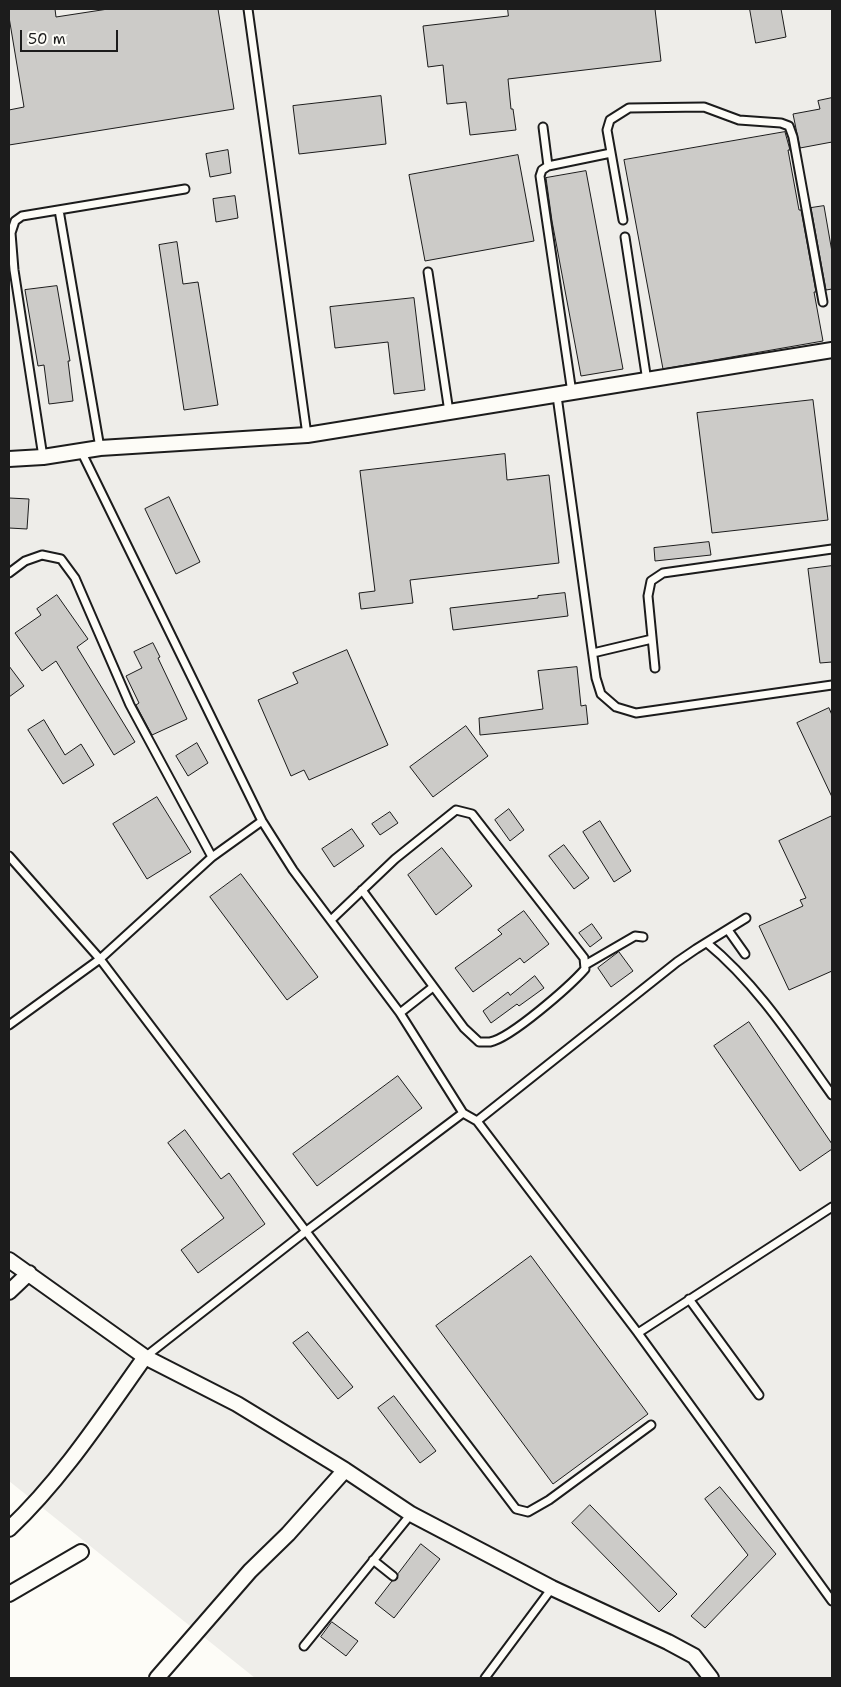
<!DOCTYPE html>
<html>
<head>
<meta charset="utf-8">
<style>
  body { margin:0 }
  #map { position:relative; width:841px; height:1687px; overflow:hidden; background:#fdfcf7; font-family:"Shantell Sans",sans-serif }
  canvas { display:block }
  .frame { position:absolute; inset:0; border:10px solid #1c1c1c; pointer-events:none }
  .scale { position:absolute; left:20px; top:30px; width:98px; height:22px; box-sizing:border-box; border:2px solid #1c1c1c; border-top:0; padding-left:6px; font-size:15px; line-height:18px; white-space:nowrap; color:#1c1c1c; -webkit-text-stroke:4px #fdfcf7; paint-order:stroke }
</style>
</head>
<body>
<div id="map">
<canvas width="841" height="1687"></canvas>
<div class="frame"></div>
<div class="scale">50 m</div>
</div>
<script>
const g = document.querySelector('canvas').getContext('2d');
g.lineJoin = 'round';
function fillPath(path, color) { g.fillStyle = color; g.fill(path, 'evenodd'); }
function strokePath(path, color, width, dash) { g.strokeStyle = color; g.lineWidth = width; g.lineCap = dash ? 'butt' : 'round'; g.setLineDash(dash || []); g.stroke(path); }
fillPath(new Path2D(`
  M9,9H832V1678H255L9,1481Z`), '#eeede9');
const building = new Path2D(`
  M9,9H55L56,17L108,9H218L234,109L9,145V110L24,107L9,17Z
  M508,9H655L661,61L508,79L511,109H513L516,130L470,135L466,102L447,104L443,65L428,67L423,26L508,16Z
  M750,9H781L786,37L756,43Z
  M381,96L386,144L299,154L293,106Z
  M832,98V142L800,148L793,114L820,109L818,101Z
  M785,132L790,150H788L799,210H801L816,292H814L823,341L663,369L624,160Z
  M228,150L231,173L210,177L206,154Z
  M518,155L534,241L425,261L409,175Z
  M586,171L623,369L581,376L552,221L546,178Z
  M235,196L238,218L216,222L213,199Z
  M824,206L832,252V289L826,290L811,208Z
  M177,242L183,284L198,282L218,405L184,410L159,245Z
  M57,286L70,361H68L73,401L49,404L44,365L38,366L25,290Z
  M414,298L425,390L394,394L388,342L335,348L330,307Z
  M813,400L828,520L712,533L697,413Z
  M505,454L507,480L549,475L559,563L410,580L413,603L361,609L359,593L375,591L360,471Z
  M169,497L200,562L176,574L145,509Z
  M9,498L29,499L27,529L9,528Z
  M709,542L711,555L655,561L654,548Z
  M832,566V662L820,663L808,569Z
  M565,593L568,616L453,630L450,608L538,598V596Z
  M57,595L88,639L77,647L135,742L114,755L56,661L42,671L15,633L41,615L37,609Z
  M153,643L160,657L158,658L187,719L152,735L136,705L139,703L126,676L142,668L134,652Z
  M347,650L388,745L309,780L304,770L291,776L258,700L298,683L293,673Z
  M9,666L24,686L9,697Z
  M577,667L581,706L586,705L588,724L480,735L479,718L543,709L538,671Z
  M829,708L832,715V797L797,723Z
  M44,720L65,755L81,744L94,765L63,784L28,730Z
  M466,726L488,756L433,797L410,767Z
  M197,743L208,763L188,776L176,756Z
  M157,797L191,852L147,879L113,824Z
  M509,809L524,830L510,841L495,820Z
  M390,812L398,823L380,835L372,824Z
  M832,816V971L789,990L759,926L803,906L800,900L806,898L779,841Z
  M600,821L631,871L614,882L583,832Z
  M352,829L364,846L334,867L322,849Z
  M564,845L589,878L574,889L549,856Z
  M442,848L472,886L436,915L408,875Z
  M241,874L318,977L287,1000L210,897Z
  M524,911L549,944L524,963L520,958L473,992L455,968L502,934L498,930Z
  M592,924L602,938L590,947L579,933Z
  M619,952L633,971L611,987L598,968Z
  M535,976L544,988L519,1006L517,1004L491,1023L483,1011L508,992L510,995Z
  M749,1022L832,1144V1149L800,1171L714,1046Z
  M398,1076L422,1108L317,1186L293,1154Z
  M185,1130L221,1179L229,1173L265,1224L198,1273L181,1250L224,1218L168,1143Z
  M531,1256L648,1414L553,1484L436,1326Z
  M308,1332L353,1387L338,1399L293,1343Z
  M394,1396L436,1451L420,1463L378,1408Z
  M720,1487L776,1554L705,1628L691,1616L748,1555L705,1499Z
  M590,1505L677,1594L659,1612L572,1523Z
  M421,1544L440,1559L394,1618L375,1603L392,1581L397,1579L398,1574Z
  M332,1622L358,1641L346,1656L321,1637Z`);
fillPath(building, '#cccbc8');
strokePath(building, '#1c1c1c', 1);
const lane = new Path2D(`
  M248,9L307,435
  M543,127L548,166
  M59,210L100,448
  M623,220L607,130L610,120L629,108L704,107L739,120L781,123L789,126L793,137L823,302
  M625,237L647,381
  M428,272L449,412
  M572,393L540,176L542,170L548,166L611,153
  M557,396L596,678L601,694L616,707L636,713L832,685
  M81,451L262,821L293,870L400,1013L463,1113L477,1121L638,1333L832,1601
  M43,457L14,270L11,233L15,221L22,216L185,189
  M9,573L25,561L42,555L61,559L75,578L130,705L212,857
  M593,653L652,639
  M655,668L648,596L651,581L663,573L832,549
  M9,856L100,959L516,1509L528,1512L549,1500L651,1425
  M331,920L395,859L456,810L472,814L584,958L585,969C570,986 511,1038 490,1042C487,1042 482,1042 479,1042L464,1028L362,890
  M728,930L745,954
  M707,943C758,985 794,1042 832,1095
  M585,965L635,936L643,937
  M400,1013L433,987
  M9,1025L100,959L212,857L262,821
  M477,1121L677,962L696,949L746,918
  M689,1299L759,1395
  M638,1333L832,1207
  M145,1357L305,1232L463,1113
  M373,1560L393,1576
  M304,1646L411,1514
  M485,1678L552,1588`);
const street = new Path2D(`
  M9,459L43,457L100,448L307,435L832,350
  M9,1260L145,1357L237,1404L345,1470L411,1514L552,1588L668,1642L694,1656L711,1678
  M9,1292L29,1273
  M9,1529C62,1479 103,1416 145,1357
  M9,1594L81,1552
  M157,1678L250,1571L288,1534L345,1470`);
strokePath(lane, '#1c1c1c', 11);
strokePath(street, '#1c1c1c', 18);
strokePath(lane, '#fdfcf7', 7);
strokePath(street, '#fdfcf7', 14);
</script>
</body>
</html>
